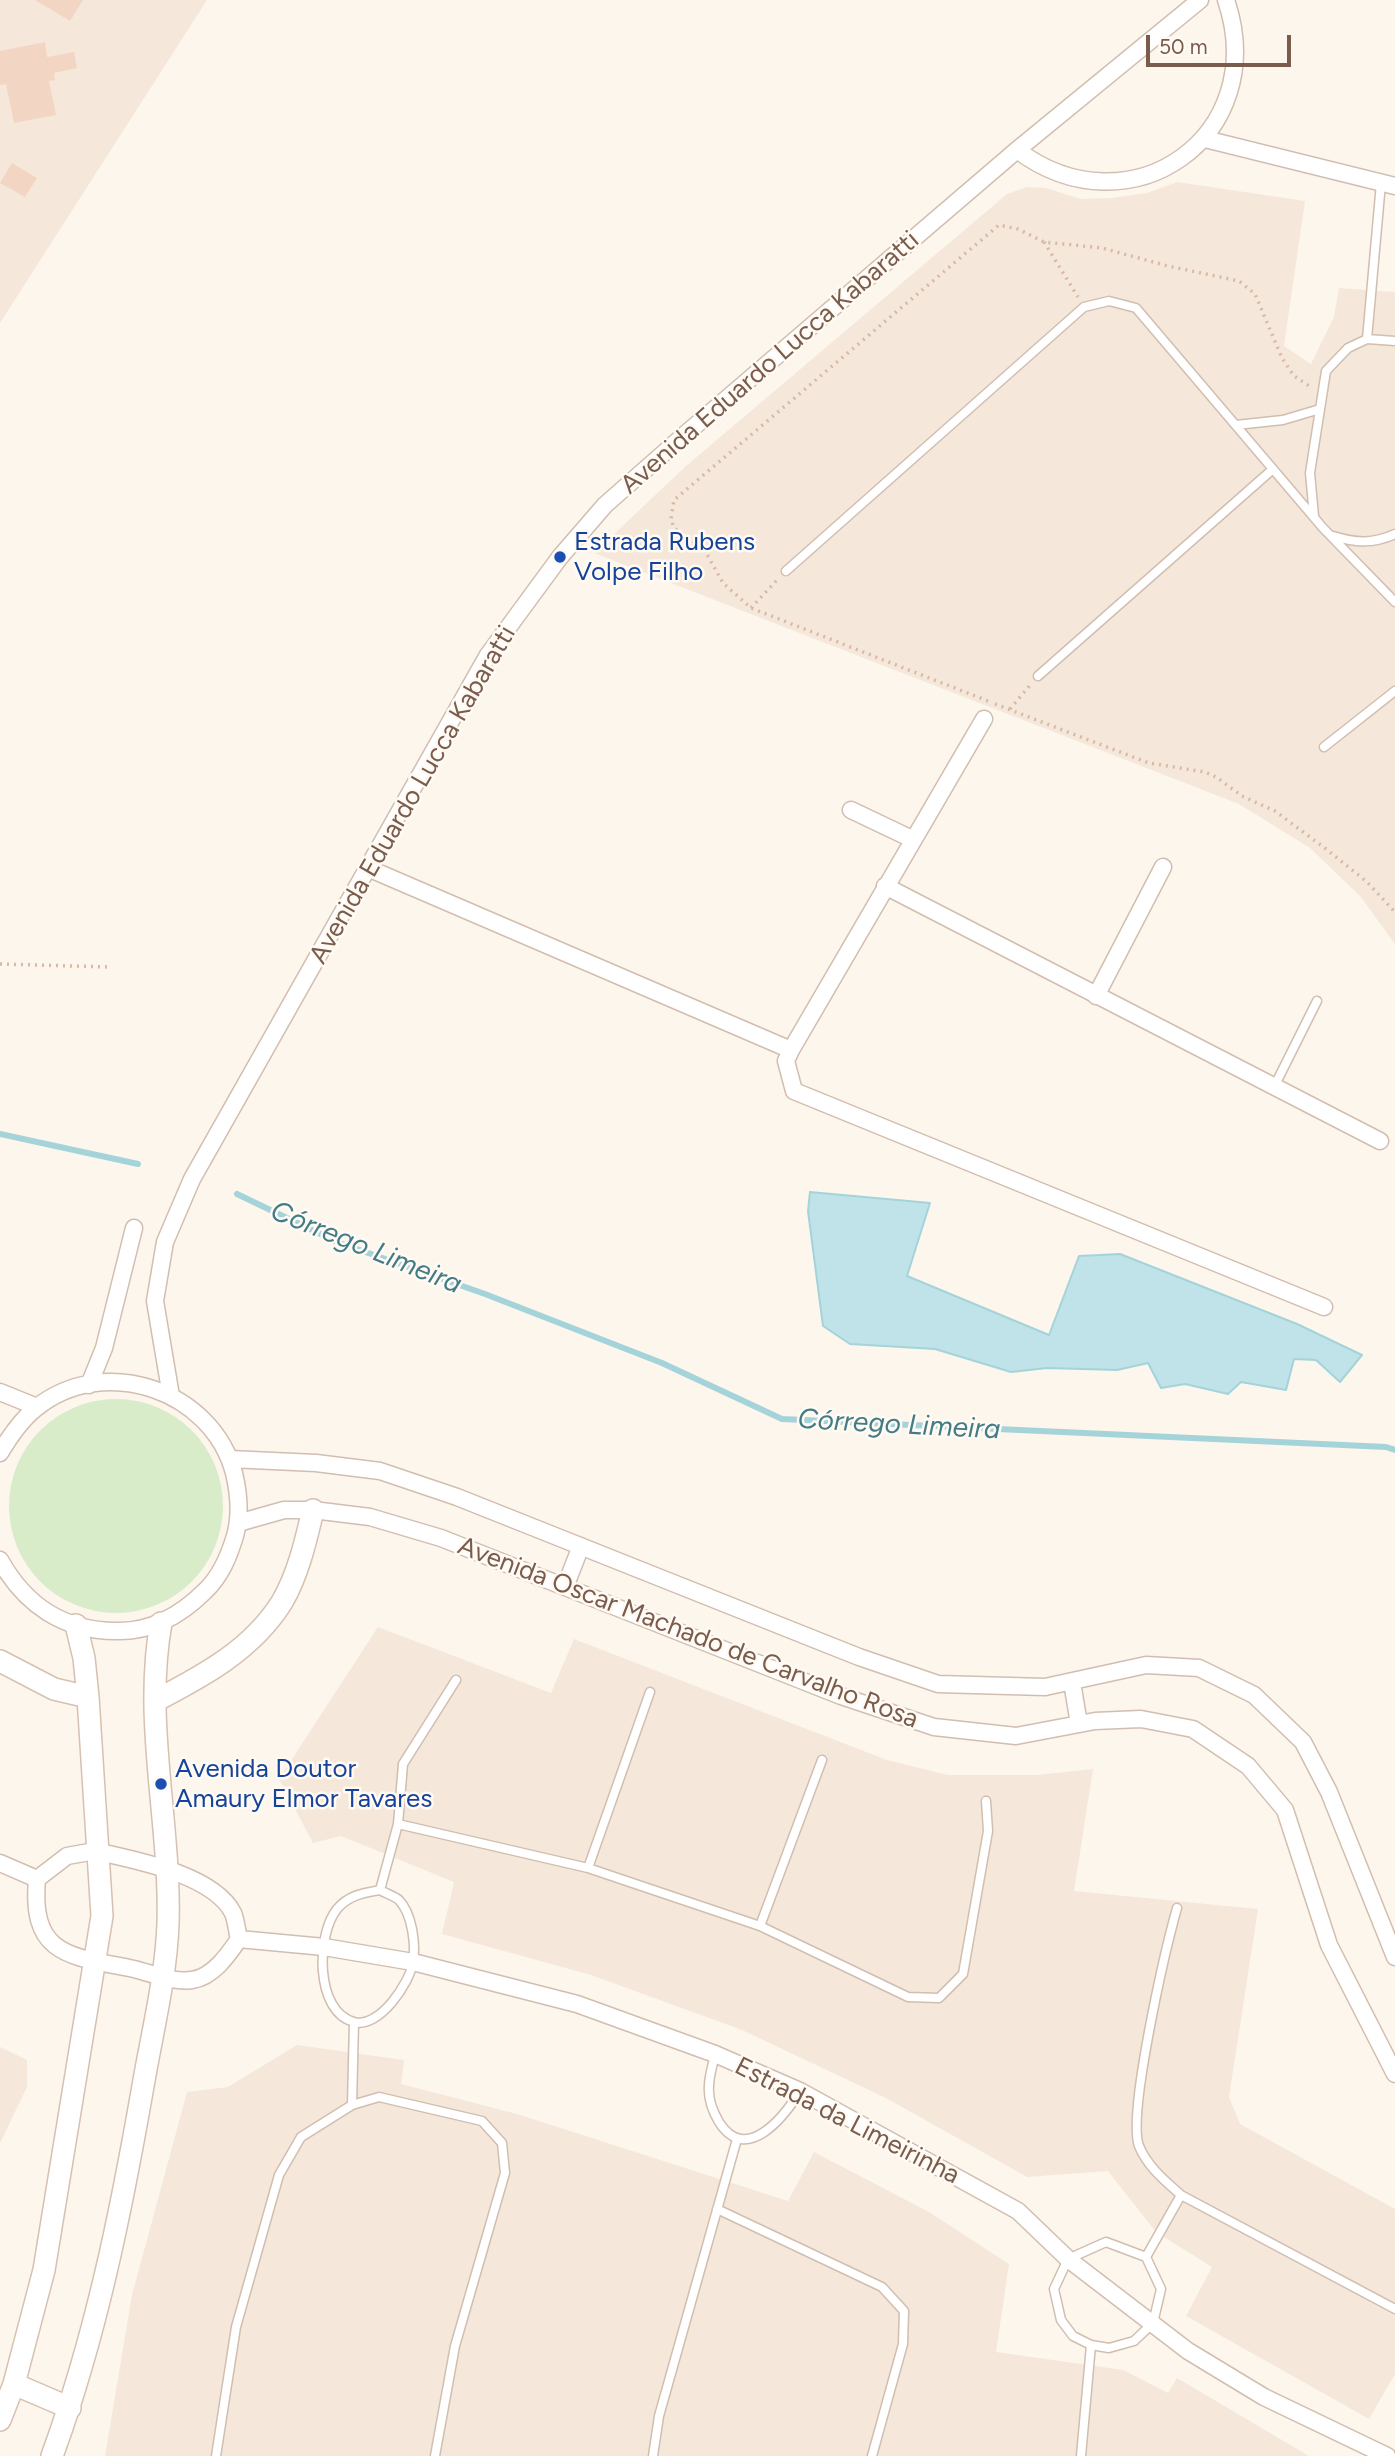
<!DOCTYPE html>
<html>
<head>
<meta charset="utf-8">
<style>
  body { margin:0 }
  #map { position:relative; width:1395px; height:2456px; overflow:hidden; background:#fdf6ec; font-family:Figtree,sans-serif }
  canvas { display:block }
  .scale { position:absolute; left:1146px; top:35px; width:145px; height:32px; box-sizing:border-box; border:4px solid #7a5c4d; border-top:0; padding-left:9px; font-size:21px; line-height:24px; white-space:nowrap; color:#7a5c4d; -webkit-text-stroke:5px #fffaf3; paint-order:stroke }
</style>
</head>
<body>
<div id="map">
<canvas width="1395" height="2456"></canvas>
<div class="scale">50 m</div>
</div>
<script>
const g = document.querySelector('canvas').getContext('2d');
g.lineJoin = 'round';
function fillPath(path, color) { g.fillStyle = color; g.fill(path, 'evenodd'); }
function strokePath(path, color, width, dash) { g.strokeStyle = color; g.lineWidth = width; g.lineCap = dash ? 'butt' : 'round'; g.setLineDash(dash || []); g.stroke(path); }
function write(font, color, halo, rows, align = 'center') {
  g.font = font + ' Figtree,sans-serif'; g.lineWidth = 5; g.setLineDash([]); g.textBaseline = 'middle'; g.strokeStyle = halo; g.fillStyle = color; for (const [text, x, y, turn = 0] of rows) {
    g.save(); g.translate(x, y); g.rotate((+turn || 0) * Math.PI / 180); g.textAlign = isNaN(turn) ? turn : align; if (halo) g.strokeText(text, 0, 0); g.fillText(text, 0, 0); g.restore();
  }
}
fillPath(new Path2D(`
  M0,0H207L0,323Z
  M1177,182L1305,201L1284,346L1311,364L1334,317L1339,288L1395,292V944L1360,896L1310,848L1239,804L594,553L686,466L1007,194L1027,187L1046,188L1081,199L1112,198L1147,193Z
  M378,1627L551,1693L574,1639L887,1760L948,1775H1037L1093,1769L1074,1891L1258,1909L1229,2097L1240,2124L1395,2209V2374L1369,2419L1186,2316L1212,2267L1156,2232L1108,2171L1027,2177L886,2098L742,2030L591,1975L442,1934L454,1882L341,1836L313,1843L279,1779Z
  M297,2045L404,2060L401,2084L517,2114L788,2201L814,2152L929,2212L1009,2264L996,2352L1123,2370L1168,2393L1177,2378L1309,2456H105L132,2295L187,2092L228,2087Z
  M0,2047L27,2060V2087L0,2143Z`), '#f5e8da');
fillPath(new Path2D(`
  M9 1506a107 107 0 1 1 214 0a107 107 0 1 1-214 0Z`), '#d8ecc9');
const water = new Path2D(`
  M810,1192L930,1203L907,1276L1049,1335L1079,1256L1120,1254L1297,1324L1362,1355L1340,1382L1316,1360L1294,1359L1286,1390L1241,1382L1228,1394L1185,1384L1161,1388L1148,1363L1117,1370L1047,1368L1011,1372L935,1349L850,1344L823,1326L808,1211Z`);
fillPath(water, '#bfe3e8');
strokePath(water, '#a5d3da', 2);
strokePath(new Path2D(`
  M0,1134L138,1164
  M237,1194L337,1242L485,1294L662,1363L782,1419L1386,1447L1395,1450`), '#a5d3da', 6);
fillPath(new Path2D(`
  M35,0H83L70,21Z
  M45,42L47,57L74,52L77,68L54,73L55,80L49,81L56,115L14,123L6,84L0,85V51Z
  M12,163L37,178L25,197L0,183Z`), '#f3d5c3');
const lane = new Path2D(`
  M1367,339L1381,183
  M1236,425L1283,420L1320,409
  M1314,516L1310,473L1326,371L1348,348L1367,339L1395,341
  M1333,536C1356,543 1373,544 1395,534
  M786,571L1084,307L1109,301L1136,308L1323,528L1395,602
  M1038,676L1273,469
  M1324,747L1395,691
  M1273,1089L1317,1001
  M398,1824L588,1868L760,1926L908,1997L939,1998L963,1974L988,1831L986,1801
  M588,1868L650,1692
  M380,1890C385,1893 394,1896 399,1900C412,1914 416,1943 413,1962C410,1983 379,2029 354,2022C315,2012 316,1935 337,1909C349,1895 363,1893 380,1890Z
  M380,1890L398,1824L403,1764L456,1680
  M1177,1908C1166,1947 1127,2114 1139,2146C1147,2166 1165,2181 1181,2195L1395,2309
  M760,1926L822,1760
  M715,2054C713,2064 709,2076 709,2086C708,2098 713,2112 719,2122C746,2165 784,2117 800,2091
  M352,2105L354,2022
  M717,2209L882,2287L904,2311L903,2344L872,2456
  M1106,2242L1146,2257L1161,2289L1153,2323L1134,2341L1109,2348L1091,2345L1073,2336L1061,2320L1054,2289L1068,2259Z
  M1146,2257L1181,2195
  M216,2456L236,2327L279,2175L301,2137L352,2105L379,2097L482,2121L502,2143L505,2173L455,2346L435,2456
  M653,2456L659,2416L737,2139
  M1081,2456L1091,2345`);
const street = new Path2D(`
  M1205,139L1395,186
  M1017,150C1130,235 1272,136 1226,0
  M984,719L791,1050L786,1061L794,1091L1324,1307
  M851,810L912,839
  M370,869L791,1050
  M885,886L1380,1141
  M1096,996L1163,867
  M89,1385L104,1348L134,1228
  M0,1392L37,1407
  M171,1396L155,1301L165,1242L192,1179L488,655L560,557L605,505L682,437L1017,150L1200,0
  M0,1453C10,1436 21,1420 36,1408C104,1353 212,1390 234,1473C239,1494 241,1515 235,1536C229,1556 221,1576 205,1591C181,1615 151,1632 116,1631C64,1631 25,1605 0,1560
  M230,1459L316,1463L380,1471L457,1497L859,1657L938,1684L1045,1687L1146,1665L1199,1668L1254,1695L1303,1742L1329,1792L1395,1957
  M238,1523L284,1510H313L370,1517L441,1538L841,1696L934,1727L1016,1736L1095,1721L1141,1719L1193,1729L1248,1766L1285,1810L1329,1945L1395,2074
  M565,1587L581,1546
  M1072,1682L1079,1724
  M95,1851C134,1860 213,1874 233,1913C236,1920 237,1931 239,1939C228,1955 213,1977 192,1980C173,1983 151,1973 134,1969C71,1956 30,1957 37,1879L67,1856Z
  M0,1863L37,1879
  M239,1939L324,1947L413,1962L577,2004L715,2054L800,2091L1018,2211L1068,2259L1188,2351L1264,2397L1387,2456`);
const secondary = new Path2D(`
  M0,1661L54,1689L88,1697
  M155,1701C203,1676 252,1650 282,1602C298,1575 306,1540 313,1510
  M14,2384L70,2408
  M0,2420L14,2384L44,2270L102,1916L88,1697L84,1658L76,1625
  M52,2456C96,2336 121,2212 143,2086C152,2033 166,1978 168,1924C171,1824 143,1722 161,1623`);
strokePath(lane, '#d1beb0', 11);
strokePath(street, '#d1beb0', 19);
strokePath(secondary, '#d6c0b0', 24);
strokePath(new Path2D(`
  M1044,242L1078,297
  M751,608L778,579
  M988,701L751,608L723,583L704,549L674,528L671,519L674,500L999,225L1018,229L1044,242L1102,248L1168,266L1239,281L1255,294L1282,358L1294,376L1311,387
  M995,704L1149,763L1205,772L1216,777L1242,796L1275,811L1326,849L1367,882L1395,912
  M1010,709L1031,684
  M0,964L111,967`), '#d9b8a5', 3.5, [2, 5]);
strokePath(lane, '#fff', 8);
strokePath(street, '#fff', 16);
strokePath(secondary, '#fff', 21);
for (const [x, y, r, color] of [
  [560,557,7,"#1a4fb4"],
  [161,1784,7,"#1a4fb4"]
]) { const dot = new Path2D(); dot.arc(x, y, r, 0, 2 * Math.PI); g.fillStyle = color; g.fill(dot); strokePath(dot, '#fffaf3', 2.5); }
write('26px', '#7a5c4d', '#fffaf3', [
  ["Avenida Eduardo Lucca Kabaratti",770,363,-41],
  ["Avenida Eduardo Lucca Kabaratti",413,795,-60],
  ["Avenida Oscar Machado de Carvalho Rosa",688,1633,21],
  ["Estrada da Limeirinha",847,2121,27]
]);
write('26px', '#164399', '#fffaf3', [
  ["Estrada Rubens",574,542],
  ["Volpe Filho",574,572],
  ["Avenida Doutor",175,1769],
  ["Amaury Elmor Tavares",175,1799]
], 'left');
write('italic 28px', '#437c86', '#fffaf3', [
  ["Córrego Limeira",366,1248,22],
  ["Córrego Limeira",899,1425,3]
]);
</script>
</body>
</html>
